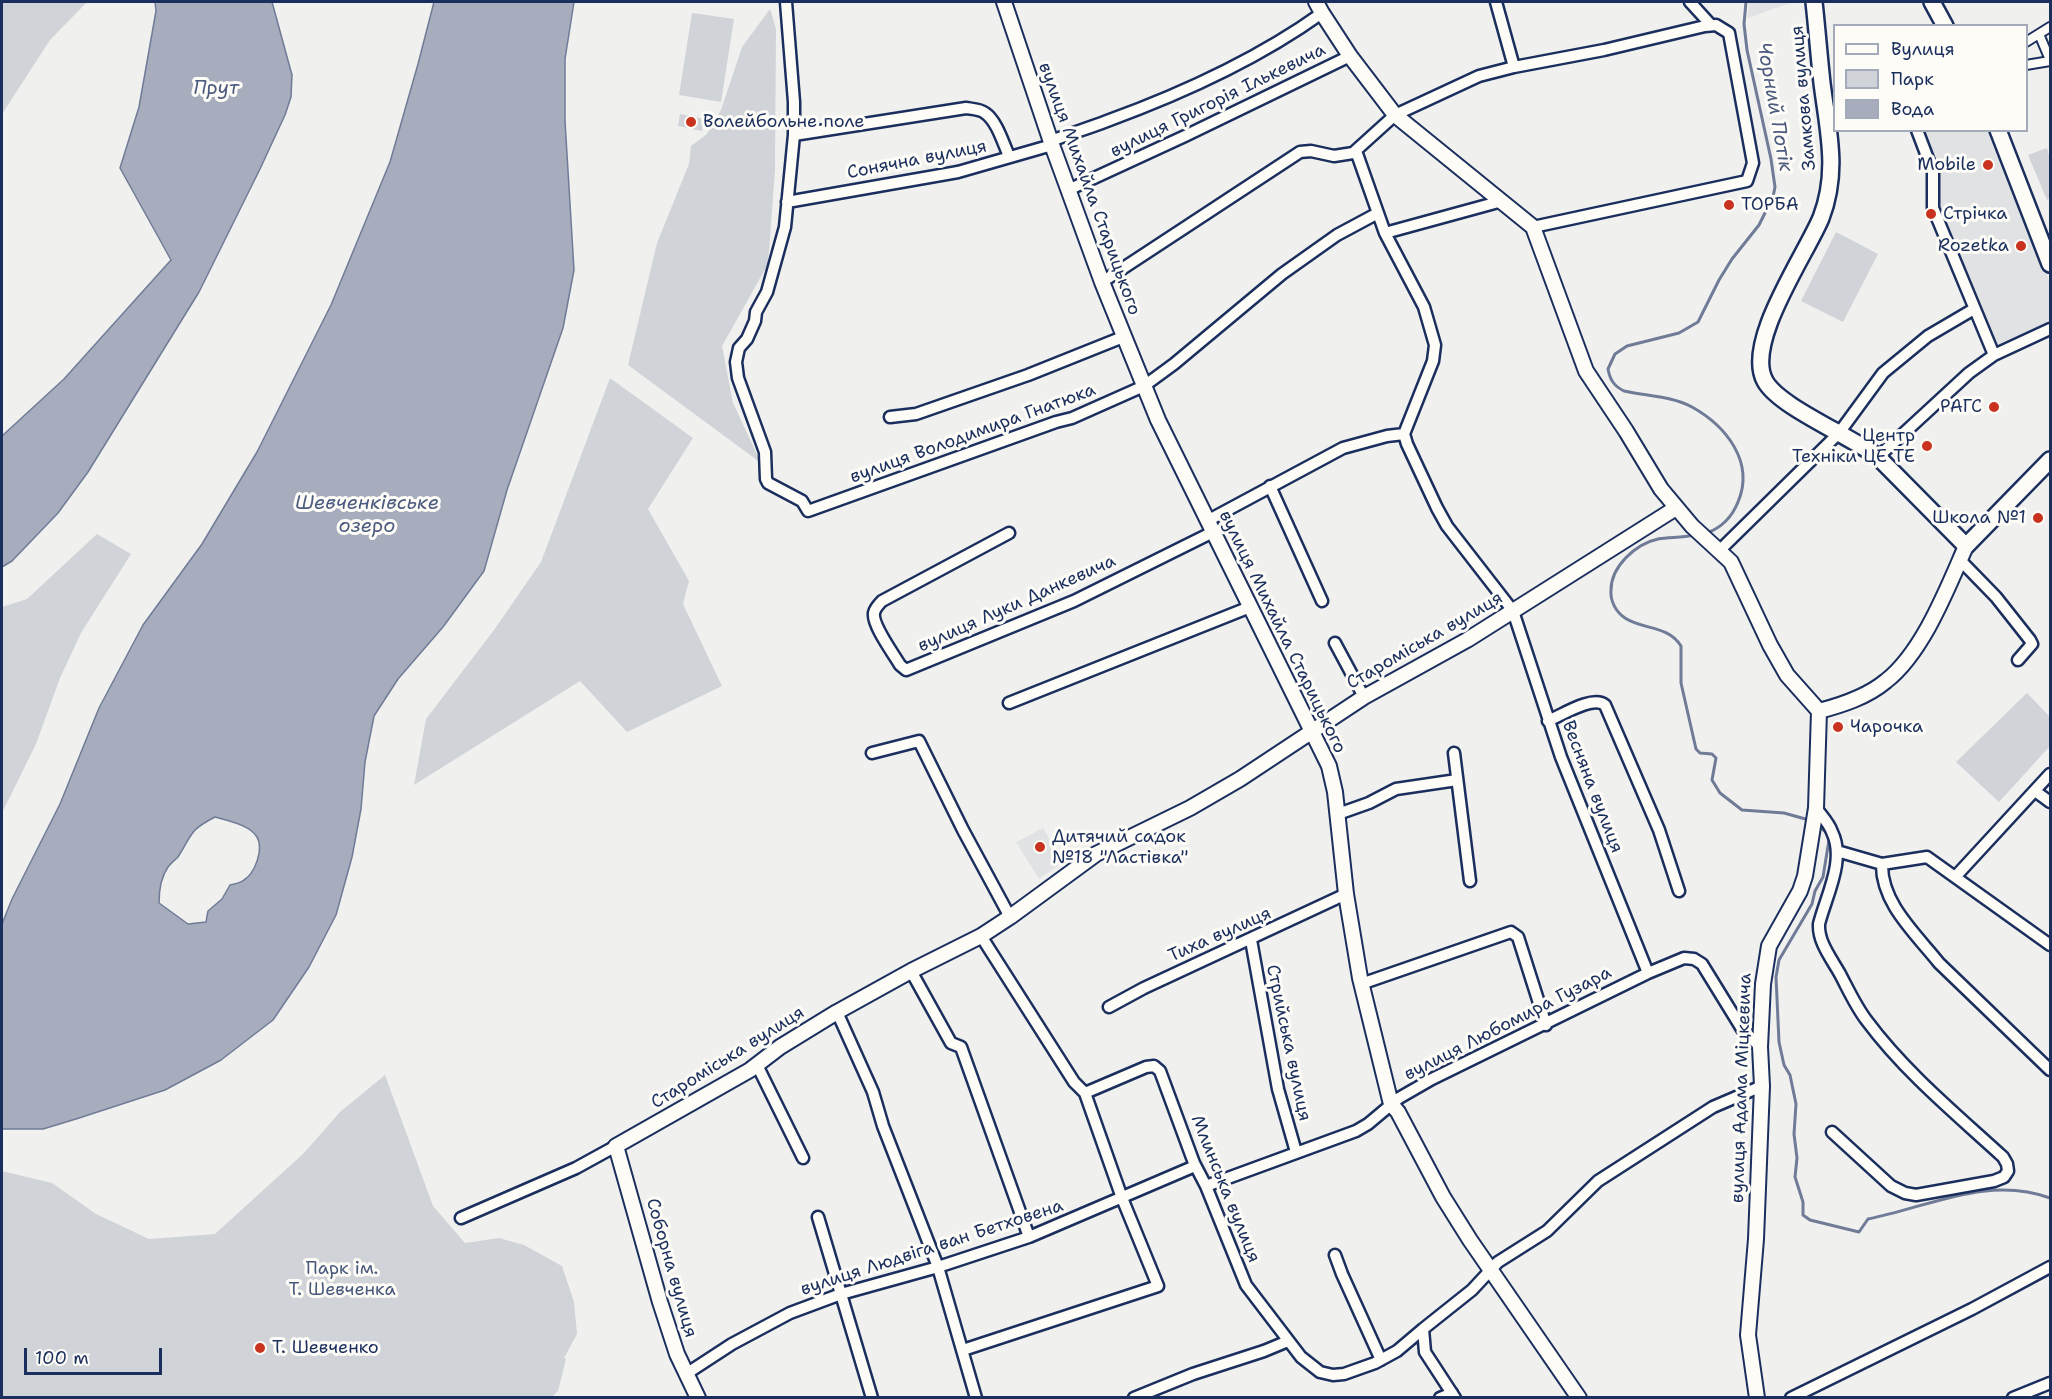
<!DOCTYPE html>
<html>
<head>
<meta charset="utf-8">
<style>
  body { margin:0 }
  #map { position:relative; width:2052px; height:1399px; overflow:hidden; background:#f0f0ee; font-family:"Shantell Sans",sans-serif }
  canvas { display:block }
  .frame { position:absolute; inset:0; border:3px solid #1b2f5e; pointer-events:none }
  .legend { position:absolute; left:1833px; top:24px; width:195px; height:108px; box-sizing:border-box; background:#fdfcf7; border:2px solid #a3aaba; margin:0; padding:8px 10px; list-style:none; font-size:18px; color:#1b2f5e }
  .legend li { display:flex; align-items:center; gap:12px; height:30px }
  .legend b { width:30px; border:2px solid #a3aaba }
  .scale { position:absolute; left:24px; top:1348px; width:138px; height:27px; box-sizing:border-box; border:3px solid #1b2f5e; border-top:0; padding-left:8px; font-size:18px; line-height:21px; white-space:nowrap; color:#1b2f5e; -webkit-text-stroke:4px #fdfcf7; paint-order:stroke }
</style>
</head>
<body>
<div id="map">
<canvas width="2052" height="1399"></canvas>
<div class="frame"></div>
<ul class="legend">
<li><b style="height:8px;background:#fdfcf7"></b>Вулиця</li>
<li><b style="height:16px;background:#d0d3d8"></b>Парк</li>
<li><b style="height:16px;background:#a7adbd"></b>Вода</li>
</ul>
<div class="scale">100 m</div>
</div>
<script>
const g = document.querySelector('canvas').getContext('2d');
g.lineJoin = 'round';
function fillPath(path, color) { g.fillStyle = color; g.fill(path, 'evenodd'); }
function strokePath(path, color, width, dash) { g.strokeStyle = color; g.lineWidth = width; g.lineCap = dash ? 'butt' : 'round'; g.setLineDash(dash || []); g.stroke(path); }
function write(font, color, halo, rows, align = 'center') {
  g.font = font + ' "Shantell Sans",sans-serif'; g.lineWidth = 6; g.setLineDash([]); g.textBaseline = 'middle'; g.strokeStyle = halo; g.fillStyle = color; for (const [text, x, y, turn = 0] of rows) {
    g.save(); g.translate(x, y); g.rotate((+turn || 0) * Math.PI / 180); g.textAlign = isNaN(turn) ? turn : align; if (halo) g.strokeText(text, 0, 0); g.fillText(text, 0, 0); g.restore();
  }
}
fillPath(new Path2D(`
  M1749,2H1793L1748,18Z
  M1921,131H1991L2050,283V324L1993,350L1933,204L1939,186L1938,167Z
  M1043,828L1063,862L1039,879L1016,842Z`), '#e0e2e3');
fillPath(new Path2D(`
  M2,2H87L50,40L2,114Z
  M770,9L776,29L775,170L768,264L722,346L733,403L761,463L628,365L657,243L689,164L691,146L707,134L721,110L742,47Z
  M692,13L734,19L721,102L679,95Z
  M680,114L704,119L702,131L678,126Z
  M2047,148L2050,160V198L2047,200L2028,155Z
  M1836,232L1878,254L1843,322L1801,301Z
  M610,378L693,438L648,509L689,581L683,604L722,686L627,732L580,681L414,785L426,719L494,630L541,562Z
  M97,534L131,554L81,633L60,678L36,744L2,813V607L27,599Z
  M2027,693L2050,717V746L1999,802L1956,762Z
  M385,1075L433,1206L465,1243L499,1238L524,1245L562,1266L574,1302L577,1334L564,1358L566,1359L558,1391L552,1397H2V1171L52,1183L96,1214L149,1239L215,1234L304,1153L340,1112Z`), '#d0d3d8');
const water = new Path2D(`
  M155,2H272L292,75L291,97L285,115L260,169L199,292L88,472L58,513L12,561L2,567V436L64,379L171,260L120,168L139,107L156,11Z
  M434,2H574L565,59V121L574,270L563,328L507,490L484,571L443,627L398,679L374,716L365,762L361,809L352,857L336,915L309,967L273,1020L221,1060L165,1090L76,1119L43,1129H2V924L12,899L60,804L99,708L143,625L202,544L257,452L331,305L390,162L418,64ZM215,817C228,821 250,825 257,837C264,849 255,873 244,880C241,883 234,884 230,885L222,899L208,911L206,922L188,924L159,903C159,891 161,877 168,867C171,863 175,860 178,857C193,834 188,831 215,817Z`);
fillPath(water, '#a7adbd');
strokePath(water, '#6f7b97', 1.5);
strokePath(new Path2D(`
  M1707,533C1723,527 1732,517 1738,502C1755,462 1726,426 1692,407C1672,396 1646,396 1624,391C1614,386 1610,380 1608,369L1615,354L1627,346L1679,333L1698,322L1719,280L1732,259L1759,225L1773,197L1775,187L1771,159L1747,50L1744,24L1746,2
  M1694,535C1682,538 1670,537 1658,539C1635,544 1611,567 1611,590C1610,601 1616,612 1625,618C1643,630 1668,625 1681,646V683L1696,749L1700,753L1712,754L1716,758L1712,780L1720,793L1742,810L1784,813L1809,820
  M1819,826L1827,833L1829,840L1823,877L1815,891L1812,904L1779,960L1776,977L1779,1042L1784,1065L1790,1075L1796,1104L1794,1134L1797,1158L1795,1177L1803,1202V1215L1810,1220L1859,1232L1868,1219C1929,1207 1988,1175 2050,1198`), '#6f7b97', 3);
const pedestrian = new Path2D(`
  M2039,34L2050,60
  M2026,42L2050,27
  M2026,65L2050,61`);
const minor = new Path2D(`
  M786,2L794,102V135L785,227L767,292L756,312L755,321L747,339L739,348L736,362L738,378L765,452L766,479L768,483L802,501L808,511L1056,422L1072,418L1144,386L1174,364L1282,274L1337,235L1378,213
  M1496,2L1514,67
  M1690,2L1711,25
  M1917,130L1933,172V208L1994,355
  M794,135L966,108C972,109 980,109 985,113C997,121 1003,143 1009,156
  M1051,141C1069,134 1089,128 1107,121C1181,94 1258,59 1322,13
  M1356,151L1385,233L1424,307L1435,345L1433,361L1404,434L1407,444L1437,508L1447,526L1513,611L1561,757L1648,973
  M1068,190L1185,136L1350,56
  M787,202L958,172L1052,145
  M1385,233L1502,201
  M1102,282L1300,152L1311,151L1334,156L1353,153L1395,115L1479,76L1514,67L1604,50L1705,26L1716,25L1729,33L1753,163L1747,181L1533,227
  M890,417L916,414L1028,375L1123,337
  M1878,457L1969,373L1994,355L2050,329
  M1270,486L1322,601
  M1207,521L1343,448L1387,436L1404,434
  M1009,533L882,601C879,604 875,608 874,613C872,625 893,653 900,665L906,670L1074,601L1213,532
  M1720,550L1839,433L1883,373L1928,336L1974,309
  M1960,560L1996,597L2030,640L2032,644L2018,660
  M1335,643L1364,697
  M1009,703L1250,607
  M1548,721C1562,715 1593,695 1605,705L1659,830L1679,891
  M872,753L919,741L963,830L1010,917
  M1454,753L1470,881
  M2035,791L2050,802
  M1816,808C1821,815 1829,823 1832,832C1846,860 1826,896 1819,924C1818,942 1831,958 1840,974C1848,989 1856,1007 1867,1021C1905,1072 1956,1114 2003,1157L2007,1164L2008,1171L2004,1177L1994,1181L1916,1195L1905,1193L1891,1186L1832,1132
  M1338,814L1369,803L1396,789L1457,780
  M1837,851L1882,864C1881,903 1916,934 1939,963L2050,1070
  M1882,864L1927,857L2050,945
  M1956,876L2050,774
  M981,936L1074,1082L1085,1093L1146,1067L1154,1066L1160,1071L1194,1163L1206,1186L1246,1285L1301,1357L1320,1372L1333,1375L1344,1374L1375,1363L1397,1351L1423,1329L1425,1352L1455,1398
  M1251,940L1278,1089L1296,1152
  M911,971L951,1043L961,1047L1029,1237
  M1361,984L1511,932L1518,937L1546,1025
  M1109,1007L1144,988L1346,894
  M837,1012L873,1092L883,1126L938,1267L976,1398
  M757,1065L803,1158
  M1206,1186L1356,1131L1368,1124L1399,1098L1432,1079L1648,973L1684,958L1694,959L1702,964L1742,1029L1760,1047
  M818,1217L872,1398
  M461,1218L576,1168L616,1146
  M1335,1255L1342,1274L1381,1360
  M1423,1329L1472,1290L1498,1262L1547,1231L1598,1181L1713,1107L1762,1086
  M963,1350L1158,1286L1122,1198L1085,1093
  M686,1374L732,1344L790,1313L841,1294L938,1267L1029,1237L1195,1166
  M1134,1398L1193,1374L1264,1351L1288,1341
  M1440,1398L1452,1393
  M1791,1398L1972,1309L2050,1267
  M2013,1398L2050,1383`);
const tertiary = new Path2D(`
  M1004,2L1052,145L1102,282L1158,420L1329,766L1335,792L1346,894L1360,978L1391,1104L1398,1112L1443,1197L1470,1240L1579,1398
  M1316,2L1322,13L1350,56L1395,115L1533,227L1586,371L1626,431L1661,489L1692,526L1731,562L1770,645L1787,675L1819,711
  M1819,711C1842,705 1867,697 1886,681C1923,652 1947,589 1966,546
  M698,1398L677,1354L660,1302L616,1146L750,1070L780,1047L837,1012L911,971L981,936L1010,917L1096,854L1190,808L1240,779L1364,697L1467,640L1676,508
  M1757,1398L1748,1335L1756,1239L1762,1086L1760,1047L1763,984L1769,946L1800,891L1805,876L1816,808L1819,711`);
const secondary = new Path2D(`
  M1814,2C1817,29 1819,56 1822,83C1828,131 1839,171 1821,218C1805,256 1744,343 1765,381C1779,407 1851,436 1878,457L1966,546L2050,460
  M1932,2L1945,26
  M1998,130L2050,264`);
strokePath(pedestrian, '#1b2f5e', 12);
strokePath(minor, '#1b2f5e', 15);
strokePath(tertiary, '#1b2f5e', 18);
strokePath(secondary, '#1b2f5e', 20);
strokePath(pedestrian, '#fdfcf7', 8);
strokePath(minor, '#fdfcf7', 10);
strokePath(tertiary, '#fdfcf7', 14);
strokePath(secondary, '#fdfcf7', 15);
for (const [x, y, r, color] of [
  [691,122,6,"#c8321e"],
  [1988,165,6,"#c8321e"],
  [1729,205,6,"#c8321e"],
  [1931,214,6,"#c8321e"],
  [2021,246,6,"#c8321e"],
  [1994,407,6,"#c8321e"],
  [1927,446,6,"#c8321e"],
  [2038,518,6,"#c8321e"],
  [1838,727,6,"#c8321e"],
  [1040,847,6,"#c8321e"],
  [260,1348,6,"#c8321e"]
]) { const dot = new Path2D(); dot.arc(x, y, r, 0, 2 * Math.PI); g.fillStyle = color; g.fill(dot); strokePath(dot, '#fdfcf7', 2); }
write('18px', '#1b2f5e', '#fdfcf7', [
  ["Замкова вулиця",1804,98,-95],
  ["вулиця Григорія Ількевича",1218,101,-26],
  ["Сонячна вулиця",917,160,-11],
  ["вулиця Михайла Старицького",1089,189,70],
  ["вулиця Володимира Гнатюка",973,434,-20],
  ["вулиця Луки Данкевича",1017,604,-24],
  ["вулиця Михайла Старицького",1282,632,64],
  ["Староміська вулиця",1425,641,-30],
  ["Весняна вулиця",1592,787,69],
  ["Тиха вулиця",1220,935,-24],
  ["вулиця Любомира Гузара",1508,1024,-27],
  ["Стрийська вулиця",1288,1043,78],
  ["Староміська вулиця",728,1058,-32],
  ["вулиця Адама Міцкевича",1742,1088,-88],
  ["Млинська вулиця",1225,1189,68],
  ["вулиця Людвіга ван Бетховена",932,1248,-18],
  ["Соборна вулиця",671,1268,74]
]);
write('18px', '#1b2f5e', '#fdfcf7', [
  ["Волейбольне поле",703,122],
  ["Mobile",1976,165,"right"],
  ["ТОРБА",1741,205],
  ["Стрічка",1943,214],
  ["Rozetka",2009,246,"right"],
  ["РАГС",1982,407,"right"],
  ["Центр",1915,436,"right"],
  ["Техніки ЦЕ ТЕ",1915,457,"right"],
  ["Школа №1",2026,518,"right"],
  ["Чарочка",1850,727],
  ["Дитячий садок",1052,837],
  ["№18 \"Ластівка\"",1052,858],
  ["Т. Шевченко",272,1348]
], 'left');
write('18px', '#48587c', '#fdfcf7', [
  ["Парк ім.",342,1269],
  ["Т. Шевченка",342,1290]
]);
write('italic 20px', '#4c5b7f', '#fdfcf7', [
  ["Прут",216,89],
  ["Чорний Потік",1774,107,80],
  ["Шевченківське",367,504],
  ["озеро",367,527]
]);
</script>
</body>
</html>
